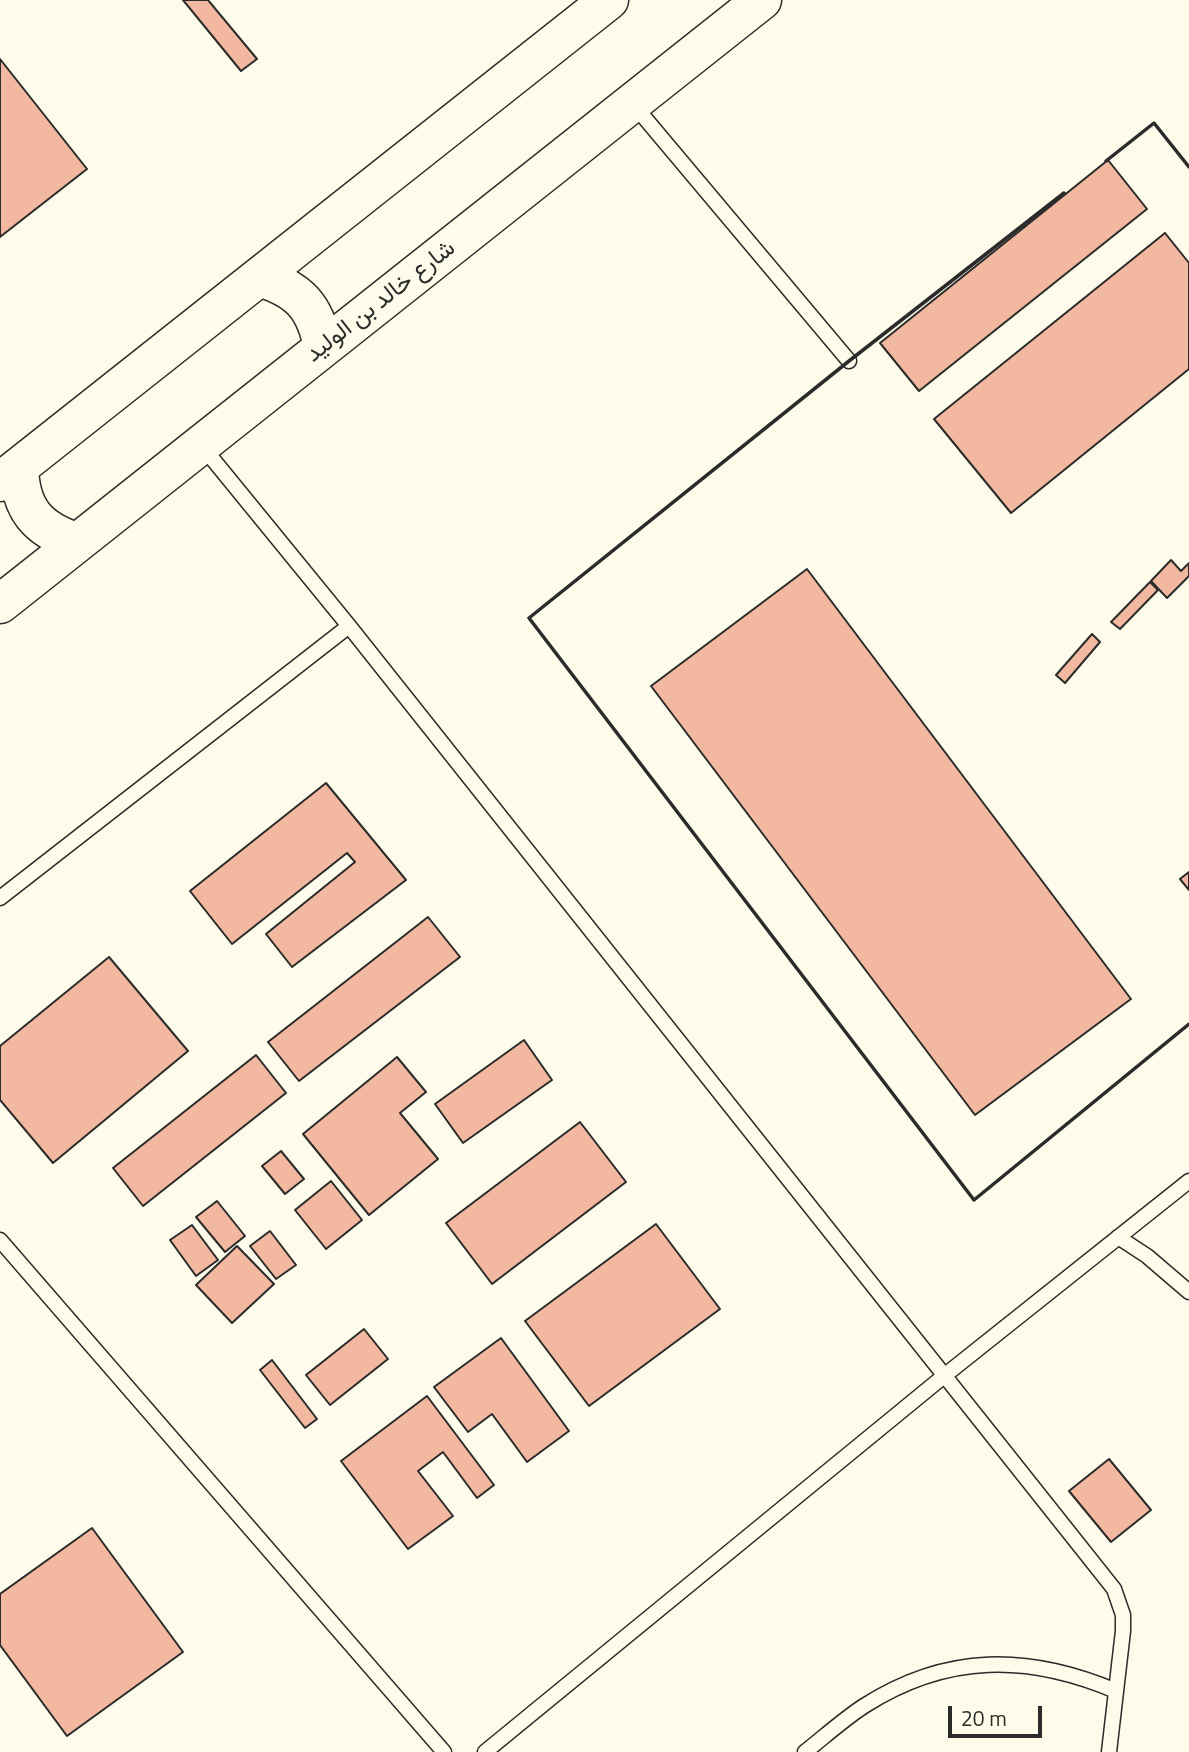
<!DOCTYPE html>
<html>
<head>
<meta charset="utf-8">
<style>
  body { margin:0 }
  #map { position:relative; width:1189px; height:1752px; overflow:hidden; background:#fdfbea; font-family:"Titillium Web",sans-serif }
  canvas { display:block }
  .scale { position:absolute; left:948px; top:1706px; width:94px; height:32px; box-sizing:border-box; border:4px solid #2b2b2b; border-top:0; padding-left:9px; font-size:21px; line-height:24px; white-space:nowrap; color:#2b2b2b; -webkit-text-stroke:5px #fdfbea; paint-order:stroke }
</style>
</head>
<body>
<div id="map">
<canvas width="1189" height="1752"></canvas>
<div class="scale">20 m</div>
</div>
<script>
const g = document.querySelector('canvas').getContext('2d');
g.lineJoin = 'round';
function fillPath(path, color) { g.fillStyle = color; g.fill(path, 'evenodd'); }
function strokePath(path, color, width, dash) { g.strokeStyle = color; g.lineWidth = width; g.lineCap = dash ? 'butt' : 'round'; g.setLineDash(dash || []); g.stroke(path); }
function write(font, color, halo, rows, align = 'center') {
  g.font = font + ' "Titillium Web",Vazirmatn,sans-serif'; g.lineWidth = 5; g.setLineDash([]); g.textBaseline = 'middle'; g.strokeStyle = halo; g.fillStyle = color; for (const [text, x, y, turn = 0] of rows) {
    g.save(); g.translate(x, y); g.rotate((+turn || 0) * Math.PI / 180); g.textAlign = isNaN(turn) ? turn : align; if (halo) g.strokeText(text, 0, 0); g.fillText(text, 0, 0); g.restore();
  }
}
const building = new Path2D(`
  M183,0H208L257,59L241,71Z
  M0,59L87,169L0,237Z
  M1108,160L1147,209L919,391L880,343Z
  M1165,233L1189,263V369L1011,513L934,419Z
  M1171,560L1181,571L1189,563V576L1167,598L1151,581Z
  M807,569L1131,999L975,1115L651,686Z
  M1150,582L1158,590L1120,629L1111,622Z
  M1092,634L1100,642L1065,683L1056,675Z
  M326,783L406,880L292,967L266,934L355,862L347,853L232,944L190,891Z
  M1189,872V890L1180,879Z
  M428,917L460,957L299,1081L268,1042Z
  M109,957L188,1051L53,1163L0,1100V1046Z
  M524,1040L552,1080L463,1143L435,1104Z
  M256,1055L286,1093L143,1206L113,1168Z
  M397,1057L426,1092L400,1113L438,1159L369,1215L303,1134Z
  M580,1122L626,1182L492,1284L446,1223Z
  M281,1151L304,1179L285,1194L262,1166Z
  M331,1181L362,1220L326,1249L295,1210Z
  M217,1201L245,1236L225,1252L196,1217Z
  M656,1224L720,1309L589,1406L525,1321Z
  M192,1225L218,1260L196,1276L170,1240Z
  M270,1231L296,1265L276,1279L250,1246Z
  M237,1246L274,1284L232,1323L196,1285Z
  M364,1329L388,1359L330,1405L306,1375Z
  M501,1338L569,1431L527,1462L492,1414L468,1432L434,1387Z
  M272,1360L317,1419L305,1428L260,1370Z
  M427,1396L494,1485L477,1498L443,1452L418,1471L453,1516L408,1549L341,1461Z
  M1109,1459L1151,1510L1111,1542L1069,1491Z
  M92,1528L183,1652L67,1736L0,1645V1594Z`);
fillPath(building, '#f2b8a0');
strokePath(building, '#2b2b2b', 2);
const lane = new Path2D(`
  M633,104L849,361
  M202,446L349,626L1114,1589L1123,1615V1631L1109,1752
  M0,898L349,626
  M1118,1237L1147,1256L1189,1292
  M0,1240L444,1752
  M485,1752L944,1376L1189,1181
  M805,1752C824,1737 844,1719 864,1706C947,1653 1028,1654 1116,1691`);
const secondary = new Path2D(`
  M259,277C299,289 316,307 323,348
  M19,467C20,509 37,529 76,542
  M0,482L609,0
  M0,604L762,0`);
strokePath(lane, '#2b2b2b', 17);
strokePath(secondary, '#2b2b2b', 41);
strokePath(lane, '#fdfbea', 14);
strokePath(secondary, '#fdfbea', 38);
strokePath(new Path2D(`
  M1106,161L1154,123L1189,167
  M1064,193L849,361L529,618L974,1200L1189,1024`), '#2b2b2b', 3.5);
write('24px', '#2b2b2b', '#fdfbea', [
  ["شارع خالد بن الوليد",381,302,-38]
]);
</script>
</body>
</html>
